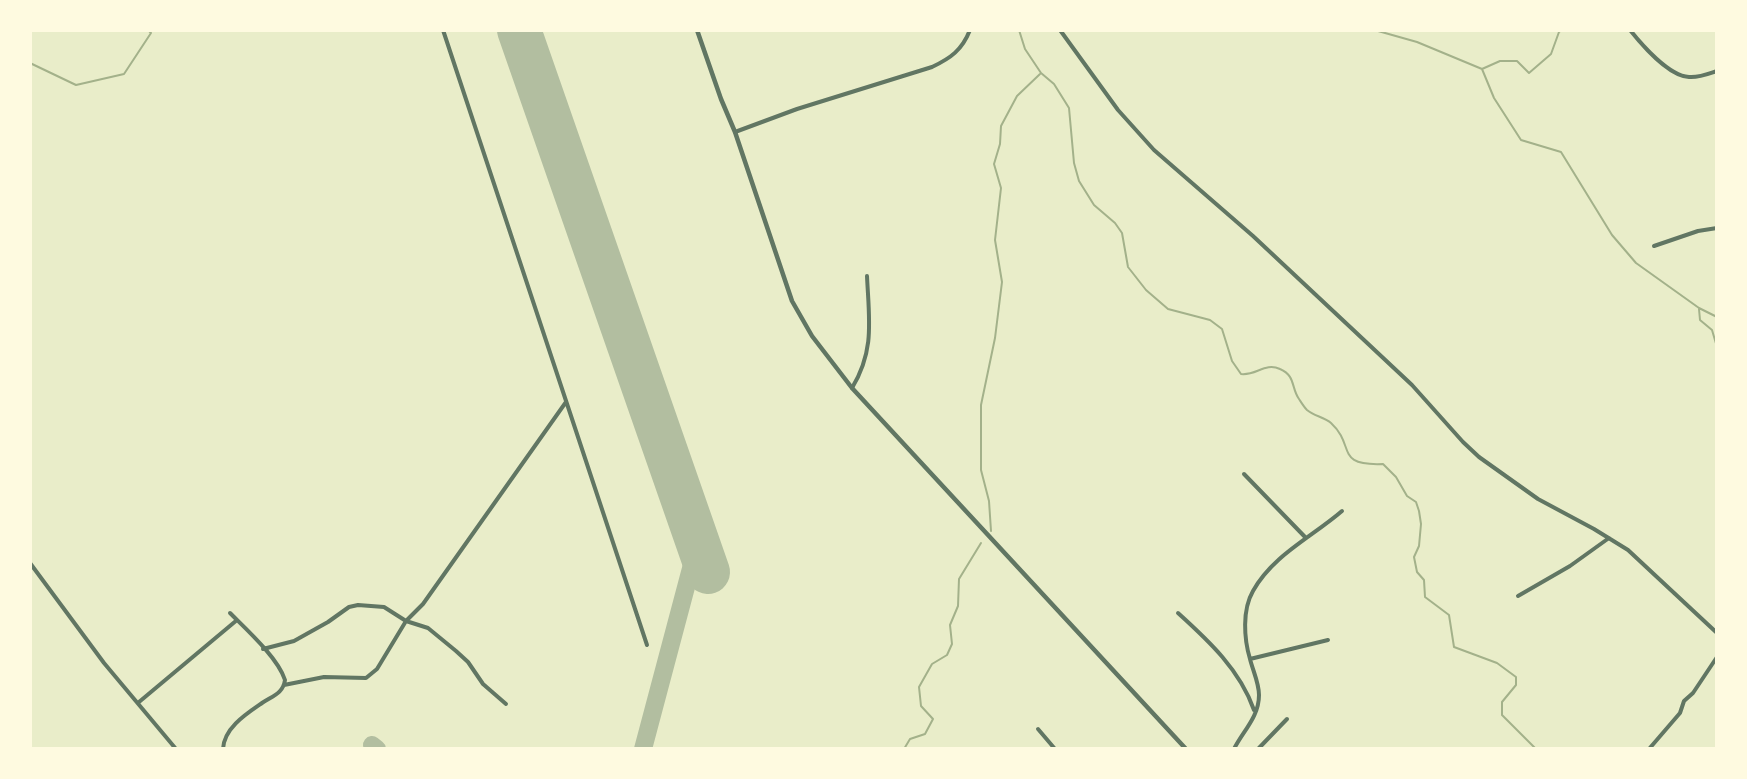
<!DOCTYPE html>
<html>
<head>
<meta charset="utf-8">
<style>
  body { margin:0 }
  #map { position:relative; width:1747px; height:779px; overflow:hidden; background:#e9edc9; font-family:"Archivo Narrow",sans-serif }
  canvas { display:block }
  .frame { position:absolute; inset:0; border:32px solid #fefae0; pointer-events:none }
</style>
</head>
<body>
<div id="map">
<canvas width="1747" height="779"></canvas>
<div class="frame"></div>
</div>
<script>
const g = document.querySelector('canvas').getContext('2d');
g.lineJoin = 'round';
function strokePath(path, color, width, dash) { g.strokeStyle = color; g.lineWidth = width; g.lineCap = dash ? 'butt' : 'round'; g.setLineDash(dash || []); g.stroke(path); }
strokePath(new Path2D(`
  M1019,30L1025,49L1041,73L1054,84L1069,108L1074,163L1079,181L1094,205L1115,223L1122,233L1128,267L1146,290L1168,309L1210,320L1222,329L1232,361L1241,374C1256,376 1265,362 1280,369C1296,376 1291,388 1299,399C1301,402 1304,407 1307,410C1314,416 1324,417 1331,423C1356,446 1334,466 1383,464L1396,477L1407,496L1416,502L1419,511L1421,524L1419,546L1414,557L1417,572L1424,580L1425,597L1449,615L1454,647L1497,663L1516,677V685L1502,702V715L1536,749
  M1346,30L1378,31L1417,42L1482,69L1494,98L1521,140L1561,152L1612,235L1636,263L1699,308L1717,317
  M30,63L76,85L124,74L151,33L148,30
  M1482,69L1500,61H1517L1529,73L1551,54L1559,32L1562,30
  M1699,309L1700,320L1712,330L1717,347
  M1717,419V423
  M991,531L989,501L981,470V405L995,338L1002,282L995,240L1001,188L994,164L1000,144L1001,126L1017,96L1040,74
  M904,749L910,739L925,734L933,719L921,706L919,687L932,664L947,655L952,644L950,625L958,606L959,579L981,543`), '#a3b18a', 2);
strokePath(new Path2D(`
  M372,745L377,749
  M643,749L698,542`), '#b2bea0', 18);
strokePath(new Path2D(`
  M519,30L708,572`), '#b2bea0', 44);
strokePath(new Path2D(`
  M443,30L647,645
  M1060,30L1118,110L1154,150L1253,236L1412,385L1463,442L1479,457L1538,499L1594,529L1628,550L1717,633
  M1630,30C1642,45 1669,76 1689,77C1698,78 1708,74 1717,71
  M735,132L797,109L932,67C951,58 962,50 970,30
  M1654,246L1698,231L1717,228
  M852,388C875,350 869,320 867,276
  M1244,474L1306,538
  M30,563L104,663L176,749
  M1518,596L1570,566L1609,538
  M1178,613C1209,641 1240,670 1254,710
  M263,649L294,641L328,622L349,607L358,605L384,607L406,621L428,628L456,651L468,662L483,684L506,704
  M1250,659L1328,640
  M284,685L324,677L366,678L377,669L406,621L423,604L566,402
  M139,702L237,620
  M1038,729L1055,749
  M223,749C224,728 246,714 262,703C272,696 283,694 285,680C278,658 247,630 230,613
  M1234,749C1243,731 1259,717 1259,695C1259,683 1253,671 1250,659C1244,639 1242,610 1253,591C1273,555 1312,537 1342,511
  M1258,749L1287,719
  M1649,749L1680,713L1684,701L1693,693L1717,657`), '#617663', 4);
strokePath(new Path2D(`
  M697,30L721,99L735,132L792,301L812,336L852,388L1186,749`), '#617663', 4.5);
</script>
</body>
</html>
